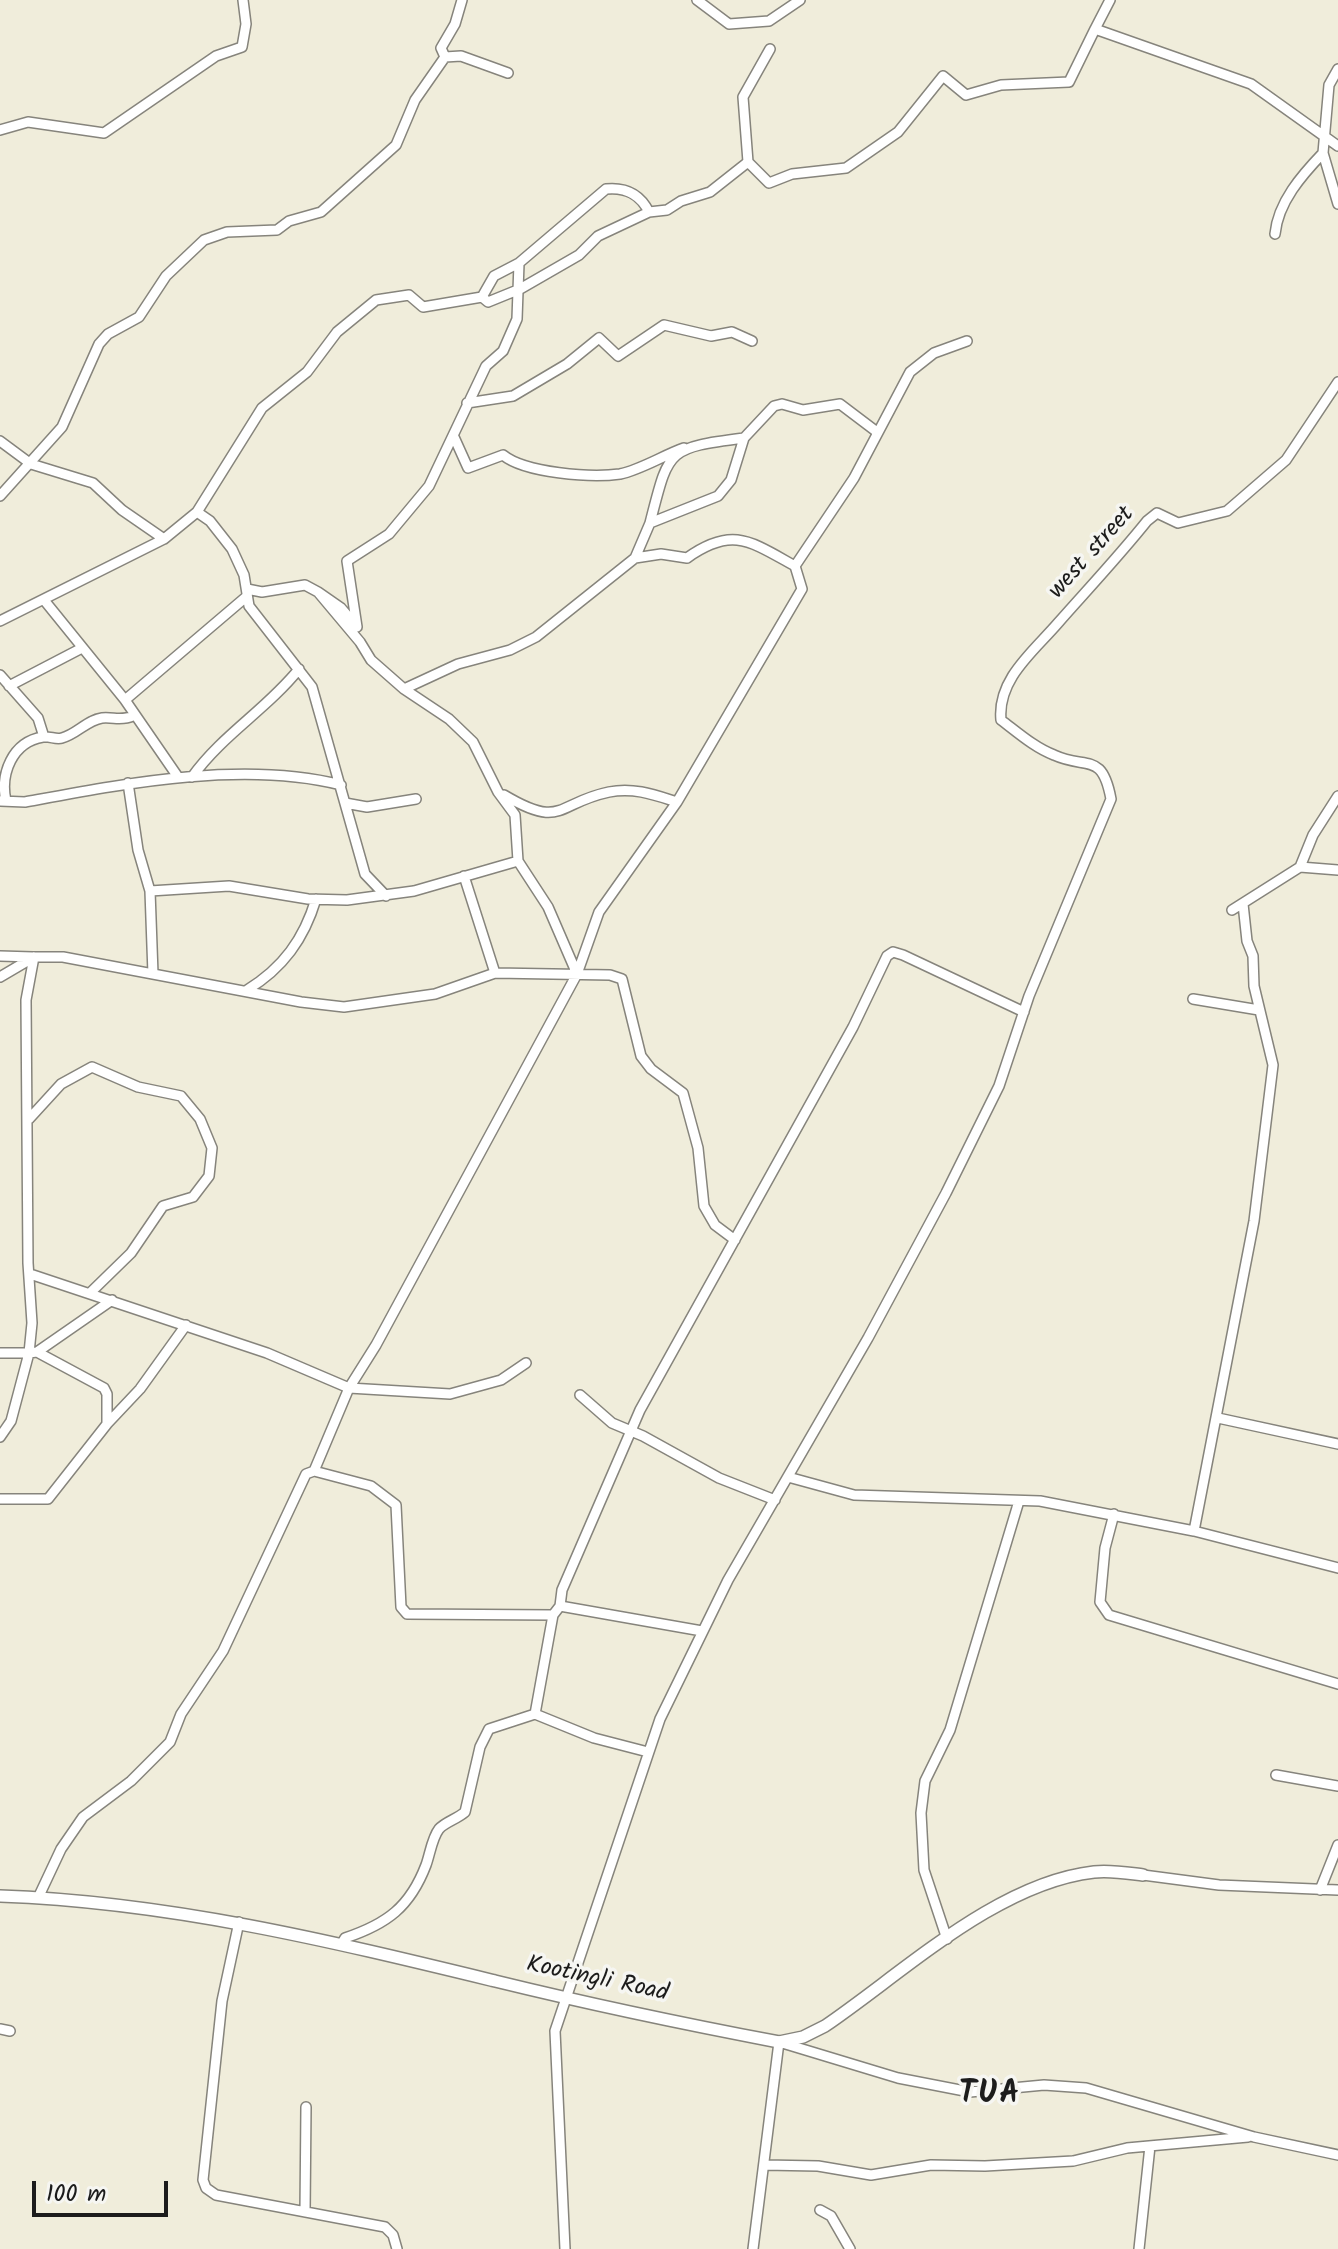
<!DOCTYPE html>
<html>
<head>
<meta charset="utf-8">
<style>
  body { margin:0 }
  #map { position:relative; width:1338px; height:2249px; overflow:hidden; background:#f0eddb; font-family:Kalam,sans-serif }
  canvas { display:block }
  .scale { position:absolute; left:32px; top:2181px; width:136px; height:36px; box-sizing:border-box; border:4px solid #1c1c1c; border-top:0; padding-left:10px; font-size:24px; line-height:28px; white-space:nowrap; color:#1c1c1c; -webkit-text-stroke:6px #f6f6f2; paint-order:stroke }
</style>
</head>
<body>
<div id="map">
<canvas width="1338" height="2249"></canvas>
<div class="scale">100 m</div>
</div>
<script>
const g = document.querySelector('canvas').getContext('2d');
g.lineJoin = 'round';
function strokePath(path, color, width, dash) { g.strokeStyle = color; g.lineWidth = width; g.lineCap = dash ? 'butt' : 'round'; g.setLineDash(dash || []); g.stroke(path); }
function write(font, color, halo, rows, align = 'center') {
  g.font = font + ' Kalam,sans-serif'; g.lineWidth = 7; g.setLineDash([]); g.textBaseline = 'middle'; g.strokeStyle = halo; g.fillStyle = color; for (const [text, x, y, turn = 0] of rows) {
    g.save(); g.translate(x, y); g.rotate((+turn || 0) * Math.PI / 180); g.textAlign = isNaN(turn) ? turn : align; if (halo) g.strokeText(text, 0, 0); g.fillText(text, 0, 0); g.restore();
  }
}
const minor = new Path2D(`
  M697,0L729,24L769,21L800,0
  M1110,0L1095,29L1251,84L1338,146
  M770,49L743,97L748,162L769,183L792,174L846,168L898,132L943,76L966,95L1001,85L1069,82L1095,29
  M445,57L461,56L508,73
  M1338,69L1329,85L1323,153L1338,204
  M0,130L28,122L104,133L216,56L242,47L246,24L243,0
  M1275,234C1278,202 1302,175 1323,153
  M482,297L488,302L520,289L579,255L598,236L649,212L667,210L681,201L710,192L748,162
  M467,403L513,396L567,364L599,338L618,356L664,325L711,336L732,332L752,341
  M454,437L468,468L503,455C525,473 591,478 620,474C640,470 664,455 684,448
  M0,441L31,464L93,483L122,510L164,539
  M0,496L62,427L99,344L108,334L139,317L166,276L204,240L227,232L277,230L289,221L321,212L396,145L415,100L445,57L441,48L455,24L462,0
  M197,512L210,521L232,549L244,575L249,606L312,687L365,874L386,896
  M650,523C669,449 666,448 744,438
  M635,558L661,554L687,558C732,526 750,541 795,566
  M247,589L262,592L305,585L318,592L360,642L371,660L404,689L449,719L473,742L498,792L515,815L518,861L548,907L577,974
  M318,592L341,608L357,627L347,561L389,534L429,486L486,366L503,351L517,319L519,263L606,189C626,187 640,194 649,212
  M44,600L125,700L178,777
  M0,621L164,539L197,512L262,408L307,372L337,332L376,300L409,295L423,307L482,297L494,276L519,263
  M0,675L38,718L44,737
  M9,686L82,648
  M404,689L458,664L510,650L536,637L635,558L650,523L718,496L731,480L744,438L774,406L782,404L803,410L840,404L877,432
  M125,700L246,597
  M192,777C222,735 267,709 299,669
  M128,783L138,850L150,891L153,974
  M504,795C563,830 556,803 609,792C634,787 655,795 677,802
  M0,801L25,802C123,784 243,760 341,785
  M6,801C0,774 12,742 43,737C50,736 56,740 62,738C77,734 87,720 102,718C114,717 122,721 133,716
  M345,803L367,807L416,799
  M1300,867L1313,835L1338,796
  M464,876L495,973
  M150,891L229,886L308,899L347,900L414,891L518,861
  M1232,910L1300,867L1338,870
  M0,956L33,957
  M0,977L34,957
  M247,990C283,968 304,939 316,899
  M1193,999L1259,1010
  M29,1119L61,1084L92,1067L138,1087L181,1096L200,1119L212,1148L209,1176L193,1197L163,1206L131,1253L90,1293
  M30,1274L267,1353L349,1388L450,1394L501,1380L526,1363
  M37,1352L112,1300
  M0,1353H29L32,1323L28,1263L26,1000L34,957H63L301,1002L344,1007L435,994L495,973L610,975L622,979L641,1056L651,1069L683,1093L698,1148L704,1206L715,1225L735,1240
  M580,1395L612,1423L643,1436L719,1478L775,1500
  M1218,1418L1338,1444
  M0,1437L11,1421L29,1353L37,1352L104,1388L107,1394V1424
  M314,1471L371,1486L396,1505L401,1607L407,1614L553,1615
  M788,1477L854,1495L1040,1501L1194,1531L1338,1568
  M0,1499H48L107,1424L140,1389L186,1325
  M1114,1514L1105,1548L1100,1602L1109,1615L1338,1684
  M1194,1531L1254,1221L1273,1065L1254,986L1253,956L1247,941L1243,904
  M560,1606L702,1631
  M535,1714L594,1738L648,1752
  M1276,1775L1338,1786
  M1143,1875L1219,1885L1338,1890
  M1320,1890L1338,1845
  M38,1898L61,1849L83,1817L131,1781L170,1742L181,1714L223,1651L306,1474L314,1471L349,1388L376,1345L577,974L599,912L677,802L802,589L795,566L854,478L910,372L934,353L967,341
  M239,1922L222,2001L203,2180L206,2188L216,2195L385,2227L393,2235L397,2249
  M947,1939L924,1870L921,1813L925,1781L950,1730L1019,1501
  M342,1943L345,1938C387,1924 410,1907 426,1865C430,1854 432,1838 439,1829C445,1822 457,1819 465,1812L480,1747L489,1729L535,1714L553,1615L560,1606L562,1590L640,1410L853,1027L887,956L893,952L903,955L1024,1012
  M0,2029L10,2031
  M764,2165L818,2166L871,2175L931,2165L985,2166L1073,2161L1127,2148L1248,2137
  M820,2210L831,2216L850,2249
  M305,2212L306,2107
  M565,2249L555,2031L660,1719L728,1580L868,1338L946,1193L999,1086L1029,996L1111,799C1102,751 1087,770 1054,755C1035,748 1017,732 1001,720C997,679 1034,651 1058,623C1088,589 1119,556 1147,521L1157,513L1178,523L1227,511L1286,460L1338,382
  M753,2249L779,2042L898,2078L970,2092L1044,2085L1086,2088L1254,2137L1338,2155
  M1139,2249L1150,2146`);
const tertiary = new Path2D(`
  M0,1896C170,1902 330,1941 495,1981C589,2004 684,2024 779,2042L803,2037L825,2026C903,1973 997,1883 1094,1872C1110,1870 1127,1873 1143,1875`);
strokePath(minor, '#86847c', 12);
strokePath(tertiary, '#86847c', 14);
strokePath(minor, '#fff', 9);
strokePath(tertiary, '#fff', 11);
write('24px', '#1c1c1c', '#f6f6f2', [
  ["west street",1093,554,-48],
  ["Kootingli Road",597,1981,12]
]);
g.letterSpacing = '2px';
write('bold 32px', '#1c1c1c', '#f6f6f2', [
  ["TUA",990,2097]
]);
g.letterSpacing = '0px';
</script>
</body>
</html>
